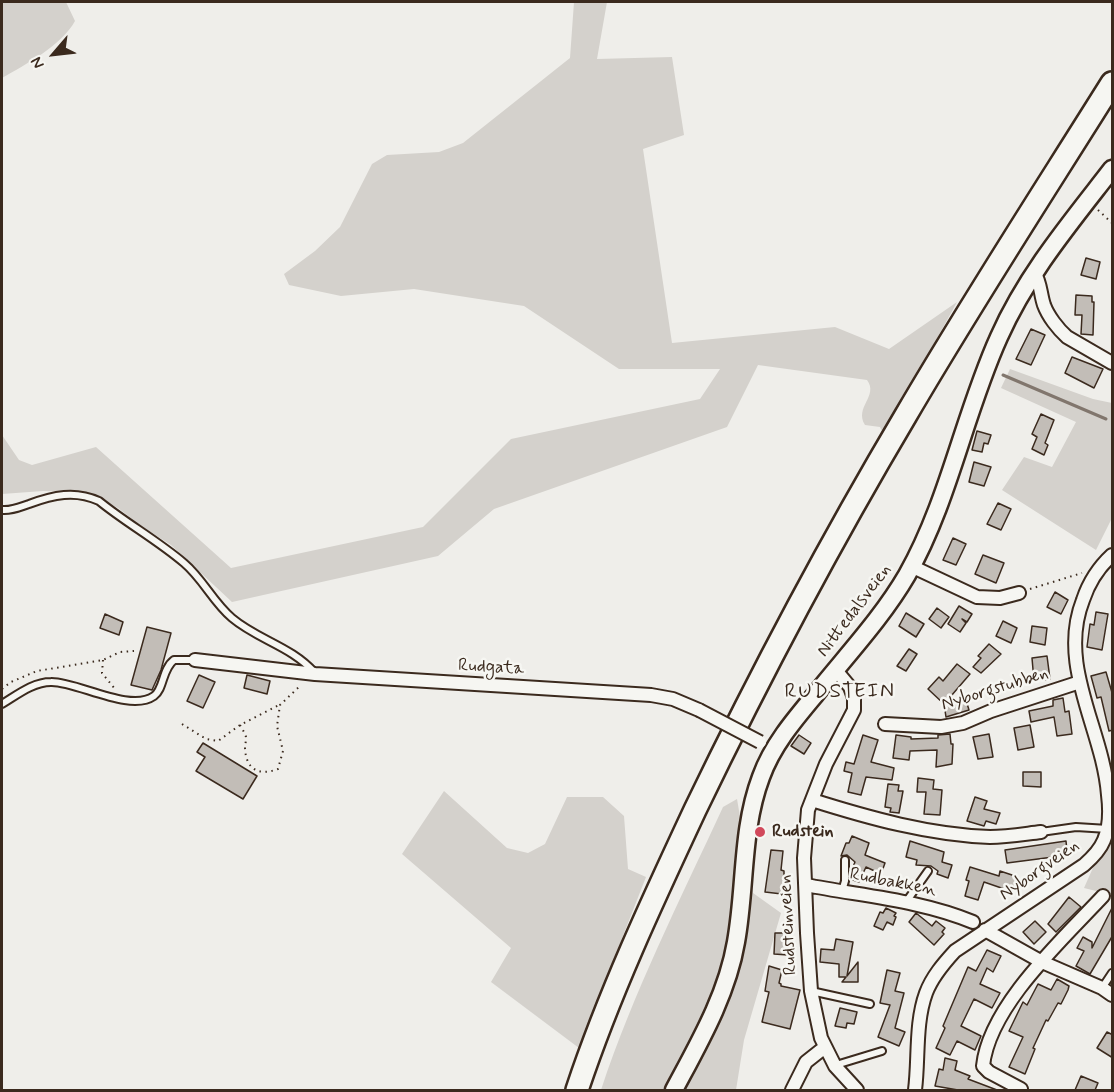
<!DOCTYPE html>
<html>
<head>
<meta charset="utf-8">
<style>
  body { margin:0 }
  #map { position:relative; width:1114px; height:1092px; overflow:hidden; background:#efeeea; font-family:Mynerve,sans-serif }
  canvas { display:block }
  .frame { position:absolute; inset:0; border:3px solid #3b2a1e; pointer-events:none }
  .north { position:absolute; left:24px; top:24px; width:60px; height:60px; -webkit-text-stroke:4px #f6f6f2; paint-order:stroke; rotate:242deg; font-size:16px; font-weight:700; line-height:24px; text-align:center; color:#3b2a1e }
  .north::after { content:''; display:block; margin:auto; width:21px; height:27px; background:#3b2a1e; clip-path:polygon(50% 0,100% 100%,50% 72%,0 100%) }
</style>
</head>
<body>
<div id="map">
<canvas width="1114" height="1092"></canvas>
<div class="frame"></div>
<div class="north">N</div>
</div>
<script>
const g = document.querySelector('canvas').getContext('2d');
g.lineJoin = 'round';
function fillPath(path, color) { g.fillStyle = color; g.fill(path, 'evenodd'); }
function strokePath(path, color, width, dash) { g.strokeStyle = color; g.lineWidth = width; g.lineCap = dash ? 'butt' : 'round'; g.setLineDash(dash || []); g.stroke(path); }
function write(font, color, halo, rows, align = 'center') {
  g.font = font + ' Mynerve,sans-serif'; g.lineWidth = 5; g.setLineDash([]); g.textBaseline = 'middle'; g.strokeStyle = halo; g.fillStyle = color; for (const [text, x, y, turn = 0] of rows) {
    g.save(); g.translate(x, y); g.rotate((+turn || 0) * Math.PI / 180); g.textAlign = isNaN(turn) ? turn : align; if (halo) g.strokeText(text, 0, 0); g.fillText(text, 0, 0); g.restore();
  }
}
fillPath(new Path2D(`
  M2,2H66L75,21C62,45 25,65 2,78Z
  M574,2H607L597,59L672,57L684,135L643,149L672,343L835,327L889,349L957,302L884,435L880,427L865,425C854,407 879,396 867,380L758,365L727,427L494,509L438,556L232,602L171,545L141,526L118,508L87,492L43,491L2,494V435L19,460L32,465L96,447L231,568L423,527L511,439L700,399L720,369H619L524,306L414,289L341,296L289,285L284,274L315,251L340,227L372,164L387,155L439,152L463,143L570,58Z
  M1010,369L1093,399L1112,403V518L1096,550L1002,490L1024,457L1052,467L1076,422L1001,388Z
  M444,791L507,848L528,853L545,844L567,797H603L624,816L628,869L646,877L579,1048L491,982L511,948L402,854Z
  M737,799L753,893L781,913L744,1040L736,1090H601C633,993 680,900 723,807Z
  M1112,825V895L1084,888Z`), '#d4d1cc');
strokePath(new Path2D(`
  M1003,375L1106,419`), '#81766d', 3);
const building = new Path2D(`
  M1086,258L1100,262L1096,279L1081,275Z
  M1076,295L1092,296V302H1094L1093,335L1081,334L1082,315H1075Z
  M1031,329L1045,335L1031,365L1016,359Z
  M1072,357L1103,369L1094,388L1065,373Z
  M1041,414L1054,420L1045,443L1048,445L1044,455L1032,449L1037,437L1032,434Z
  M977,431L991,435L988,444L984,443L982,452L972,450Z
  M974,462L991,467L984,486L969,482Z
  M998,503L1011,509L1001,530L987,524Z
  M953,538L966,544L956,565L943,560Z
  M983,555L1004,563L996,583L975,574Z
  M1055,592L1068,600L1061,614L1047,607Z
  M959,606L972,614L967,622L962,619L966,623L960,632L948,624Z
  M937,608L949,617L941,628L929,619Z
  M1096,612L1108,614L1102,650L1087,647L1090,624L1094,625Z
  M906,613L924,624L916,637L899,626Z
  M105,614L123,622L119,635L100,628Z
  M1003,621L1017,628L1011,643L996,636Z
  M1032,626L1047,628L1045,645L1030,642Z
  M147,627L171,633L161,670L152,690L131,685Z
  M989,644L1001,654L981,673L973,667L981,658L978,656Z
  M909,649L917,654L906,671L897,666Z
  M1047,656L1050,679L1034,681L1032,658Z
  M957,664L970,674L945,703L965,697L969,710L946,717L944,704L928,689L939,677L943,681Z
  M1106,672L1113,696V730L1109,731L1101,697L1097,698L1091,676Z
  M199,675L215,682L203,708L187,701Z
  M247,675L270,681L267,694L244,688Z
  M1063,698L1065,712L1069,711L1072,734L1057,736L1054,717L1031,722L1029,711L1053,706V700Z
  M1030,725L1034,747L1018,750L1014,728Z
  M950,734L951,744H953L952,764L936,767L937,750L910,751L909,760L893,758L896,735L911,737V739L938,738V735Z
  M989,734L993,757L978,759L973,737Z
  M799,735L811,743L804,754L791,746Z
  M863,735L878,740L871,762L894,768L892,780L866,777L861,795L848,792L852,773L844,771L846,762L854,764Z
  M203,743L257,776L243,799L196,771L205,757L197,752Z
  M1023,772H1041V787L1023,786Z
  M918,778L934,780L933,789L942,790L940,815L924,814L926,792H917Z
  M888,784L899,785L898,791H903L899,813L890,812L891,808L885,807Z
  M975,797L987,801L984,809L1000,813L996,824L986,821L984,826L967,821Z
  M852,836L869,843L865,855L885,863L881,874L866,867L859,882L850,879V874L855,862L847,855L841,856L846,843H849Z
  M910,841L944,852L942,862L952,865L948,878L937,874L938,871L931,866L916,865L917,860L906,857Z
  M1066,841L1067,851L1061,852V856L1007,863L1005,850Z
  M771,850L783,851L781,870L784,871V876H786L782,894L765,892Z
  M970,867L999,876L1000,871L1018,877L1013,892L984,882L978,900L965,896L969,881L966,880Z
  M1069,897L1081,907L1056,932L1048,924Z
  M1113,906V935L1090,974L1076,966L1084,951L1077,948L1083,937L1092,942V948Z
  M886,908L896,913L894,916L896,917L893,925L887,922L883,930L874,926L880,912L883,913Z
  M916,913L932,926L936,921L945,928L942,932L944,934L934,945L909,922Z
  M1035,921L1046,932L1034,944L1023,932Z
  M775,933H789L788,955L774,954Z
  M836,939L853,942L847,976L858,962V982H842L846,977H839V964L820,962L821,949L834,950Z
  M987,950L1001,956L993,972L987,968L980,984L1000,993L992,1008L974,999L961,1026L981,1036L975,1050L957,1041L950,1055L936,1048L945,1028L943,1026L968,967L976,971Z
  M769,966L782,970L779,983L781,984V986L800,990L790,1029L762,1022L769,992L765,991Z
  M887,970L900,973L895,991L904,993L895,1028L905,1032L899,1046L878,1037L890,1005L880,1003Z
  M1057,979L1069,986L1068,990L1061,1004L1058,1003L1048,1021L1046,1020L1033,1048L1035,1049L1025,1074L1009,1067L1023,1037L1009,1031L1023,1002L1027,1005L1038,984L1051,990Z
  M840,1008L857,1012L854,1024L847,1023L846,1028L835,1026Z
  M1107,1032L1113,1035V1058L1097,1048Z
  M945,1058L957,1061L955,1070L970,1076L968,1079L997,1090H958L935,1086L939,1069L943,1070Z
  M1081,1076L1098,1083L1095,1090H1075Z`);
fillPath(building, '#c2bdb7');
strokePath(building, '#3b2a1e', 1.5);
const lane = new Path2D(`
  M2,510C12,511 20,507 29,504C53,495 75,490 99,501C126,523 157,540 184,563C203,579 213,602 232,618C258,640 291,646 315,673
  M2,704C17,695 33,682 51,682C76,681 130,713 154,696C164,689 162,669 174,660H195
  M1041,832L1076,827L1108,829
  M842,891L845,881V860
  M906,902L928,871
  M1102,988L1112,973
  M811,991L870,1004
  M836,1065L882,1051`);
const street = new Path2D(`
  M1034,272C1041,283 1040,293 1044,305C1048,316 1058,329 1067,337L1112,363
  M911,566L977,597L1000,598L1019,593
  M195,660L315,674L651,695L673,699L699,710
  M835,669L850,687L854,698V710L826,764L808,810L804,858L807,933L811,991L821,1038L835,1066L857,1090
  M885,724L941,727L963,723L991,711L1080,682
  M812,800C869,818 930,835 990,837C1007,837 1024,834 1041,832
  M806,885C862,896 920,900 973,922
  M985,930L1042,962L1102,988L1112,995
  M1021,1089L989,1072L983,1066C989,1006 1063,939 1103,896
  M792,1090L806,1062L825,1047
  M915,1090C919,1059 915,1023 926,993C932,977 943,964 955,951L1084,865C1092,858 1100,850 1104,840C1110,826 1110,811 1108,795C1103,729 1057,666 1083,600C1089,582 1099,567 1112,555`);
const secondary = new Path2D(`
  M674,1090C699,1043 727,995 736,942C746,887 741,830 761,777C772,746 794,720 815,695C846,656 882,618 907,575C949,501 964,414 999,337C1027,274 1071,222 1112,169`);
const highway = new Path2D(`
  M577,1090C609,994 652,902 695,810C760,675 830,543 906,415C972,302 1043,193 1112,83`);
strokePath(lane, '#3b2a1e', 10);
strokePath(street, '#3b2a1e', 16);
strokePath(secondary, '#3b2a1e', 21);
strokePath(highway, '#3b2a1e', 26);
strokePath(new Path2D(`
  M1098,210L1112,223
  M1030,589L1082,573
  M103,660L102,673L115,689
  M2,689L11,682L37,671L103,660L120,652L134,651
  M182,724L206,739L218,741L240,725L279,705
  M240,725C242,729 246,734 246,738C246,742 245,745 245,748C246,770 259,776 278,769L283,751L277,726L280,705L301,685`), '#3b2a1e', 2, [1.5, 4.5]);
strokePath(lane, '#f6f6f2', 6);
strokePath(street, '#f6f6f2', 12);
strokePath(secondary, '#f6f6f2', 16);
strokePath(highway, '#f6f6f2', 21);
const streetBridge = new Path2D(`
  M699,710L760,742`);
strokePath(streetBridge, '#3b2a1e', 16, []);
strokePath(streetBridge, '#f6f6f2', 12);
for (const [x, y, r, color] of [
  [760,832,6,"#d1495b"]
]) { const dot = new Path2D(); dot.arc(x, y, r, 0, 2 * Math.PI); g.fillStyle = color; g.fill(dot); strokePath(dot, '#f6f6f2', 2); }
write('18px', '#3b2a1e', '#f6f6f2', [
  ["Nittedalsveien",855,611,-53],
  ["Rudgata",491,668,3],
  ["Nyborgstubben",995,690,-17],
  ["Nyborgveien",1040,871,-35],
  ["Rudbakken",893,883,11],
  ["Rudsteinveien",789,925,-93]
]);
write('bold 18px', '#3b2a1e', '#f6f6f2', [
  ["Rudstein",772,832]
], 'left');
g.letterSpacing = '1.5px';
write('21px', '#3b2a1e', '#f6f6f2', [
  ["RUDSTEIN",840,693]
]);
g.letterSpacing = '0px';
</script>
</body>
</html>
